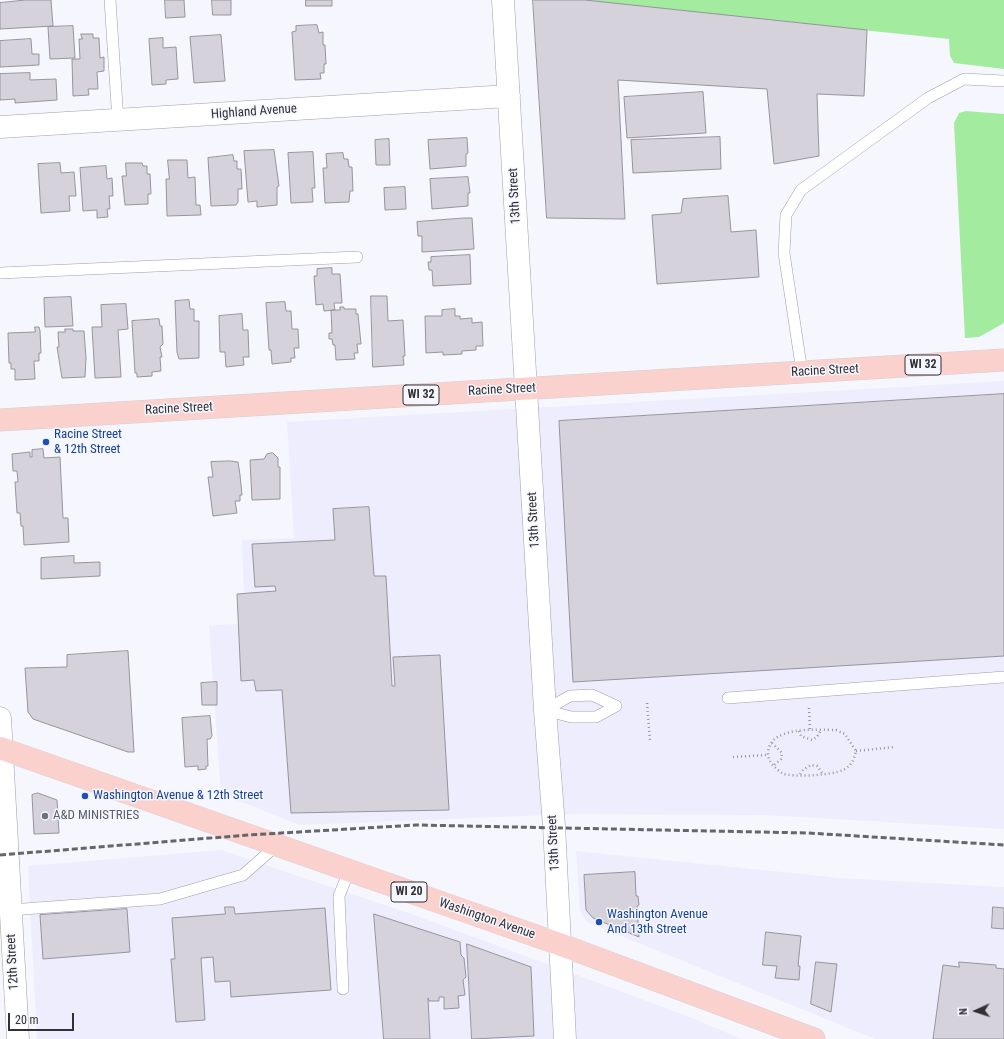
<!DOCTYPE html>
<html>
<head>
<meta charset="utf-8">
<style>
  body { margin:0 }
  #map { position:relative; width:1004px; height:1039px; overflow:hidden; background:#f6f6fe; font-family:"Roboto Condensed",sans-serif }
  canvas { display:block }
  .north { position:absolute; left:956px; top:991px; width:40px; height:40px; -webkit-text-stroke:3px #f6f6fe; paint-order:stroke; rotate:267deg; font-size:11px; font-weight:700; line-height:16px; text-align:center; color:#313135 }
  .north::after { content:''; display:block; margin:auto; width:14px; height:18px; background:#313135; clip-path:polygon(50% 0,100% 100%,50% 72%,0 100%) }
  .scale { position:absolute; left:8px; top:1013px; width:66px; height:18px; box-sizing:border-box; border:2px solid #313135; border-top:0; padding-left:5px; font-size:12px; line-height:14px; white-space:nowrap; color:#313135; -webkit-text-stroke:3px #f6f6fe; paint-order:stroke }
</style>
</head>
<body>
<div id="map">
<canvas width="1004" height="1039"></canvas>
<div class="north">N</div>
<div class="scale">20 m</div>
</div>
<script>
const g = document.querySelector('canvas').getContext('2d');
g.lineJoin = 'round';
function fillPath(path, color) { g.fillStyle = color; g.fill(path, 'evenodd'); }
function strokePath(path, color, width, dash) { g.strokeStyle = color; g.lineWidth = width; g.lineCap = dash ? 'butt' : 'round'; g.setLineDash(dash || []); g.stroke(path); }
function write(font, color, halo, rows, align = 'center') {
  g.font = font + ' "Roboto Condensed",sans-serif'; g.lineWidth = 3; g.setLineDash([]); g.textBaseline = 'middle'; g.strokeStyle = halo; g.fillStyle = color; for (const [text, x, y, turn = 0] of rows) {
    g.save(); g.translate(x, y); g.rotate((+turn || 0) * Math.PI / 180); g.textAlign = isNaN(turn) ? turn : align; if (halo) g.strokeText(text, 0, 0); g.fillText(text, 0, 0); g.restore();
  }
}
fillPath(new Path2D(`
  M1004,381V829L766,815L572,814L300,825L221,794L209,626L245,623L242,540L294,538L287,422Z
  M221,850L420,917L682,1014L742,1039H37L28,866Z
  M576,851L840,878L1004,887V1039H875L587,922L580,911Z`), '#ededfe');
fillPath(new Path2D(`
  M574,0H1004V69L954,63L950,56L949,39Z
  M966,111L1004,114V323L979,337L965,338L954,123L959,113Z`), '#a3eb9e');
const building = new Path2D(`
  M26,0H51L53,26L0,29V3Z
  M165,0H184L185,17L166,18Z
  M212,0H231V15H213Z
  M306,0H332V6H306Z
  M533,0H585L867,30L864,96L817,94L819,156L774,164L767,89L618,80L625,219L547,218Z
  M317,25L319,33L323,32V45H325L326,64H324V73H320L321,79L295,80L292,32L296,31V26Z
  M73,26L75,58L50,59L48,27Z
  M81,34H93V38H99L100,58L104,57V71L97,72L98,89H88L89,95L73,96L72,59H80L79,39H82Z
  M221,35L225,81L194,83L190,37Z
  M163,38V48L176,47L178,79L166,80V84L152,85L149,39Z
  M31,39L32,54H39V65L0,67V41Z
  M30,73V80L56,79L57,100L15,103V99L0,100V74Z
  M703,92L706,133L627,138L624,97Z
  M720,137L721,169L633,173L631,140Z
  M467,138L468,153L466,154V166L430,169L428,140Z
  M389,139L390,165H376L375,140Z
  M274,150L279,186L277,187V205L257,207V201L248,202L244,151Z
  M313,152L315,188H312L313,202L291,203L288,153Z
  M343,153L344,159H348L349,167H352L353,191H350L349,202L325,203L323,168H327L326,154Z
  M233,155L234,161H237V169H241L242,189H238V202L236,205L211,206L208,158Z
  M168,160H187L188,178L195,177L196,205H200L201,215L167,216L166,179H169Z
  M60,163L61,173L74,172L76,196H69L70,211L41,213L38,164Z
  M126,163H142L143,166H147V174H150L151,194H148V204L125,205L122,176H126Z
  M106,166L107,179L112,178L113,196H109L110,209H107L108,217L97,218V210L83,211L80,168Z
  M468,177L470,193H468V206L432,209L430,179Z
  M405,187L406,209L385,210L384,188Z
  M728,196L731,232L756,230L759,277L657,284L652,215L681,213L683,199Z
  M464,218H472L474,249L422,252V236H418L417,222Z
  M470,255L471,284L433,286L432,270H429L428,262H431V257Z
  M332,268V274H340L342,303H334L335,310L324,311L323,304L316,305L314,276H317V269Z
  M371,296H387L388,321L403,320L405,356H403L404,365L373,367Z
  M71,297L73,326L45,327L44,298Z
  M189,300L190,309H194V321H199V358L179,359L177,352L175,301Z
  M285,302L286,311H291L292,329H298L299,348H294L295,358H291V362L272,364L271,350H269L266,303Z
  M126,304L128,329L118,330L121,377L95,378L92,327H102L101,305Z
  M340,307H344V309H356V314H358L361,344H357L358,353H354L355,359L336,360L335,345H333L332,339H329V333H332L331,310H340Z
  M455,309V316H460V319L472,318V323L482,322L483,346H476V350L462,351V354L443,355V352L426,353L425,316H442V310Z
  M242,314L243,330H248L249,357H243L244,365L226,367L225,352H220L219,316Z
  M159,319L160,326H162L163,344L160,347L162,357H160L161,371L152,372V376L137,377V373H135L132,321Z
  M35,327H39L40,331L41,353H39V361H34L35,379L15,380V369H11V363H9L8,333L35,332Z
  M65,329H73V331H84L86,358L85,377L62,378L57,347H59L58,332H65Z
  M1004,394V656L573,682L559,421Z
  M43,449L44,458L60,457L63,518H68L69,542L24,545L23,526H21L20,513H17L15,482H18L17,471H13L12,454L30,452V457H32V450Z
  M273,453L278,458V467H280V499L252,500L250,460L264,459L267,454Z
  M230,461L238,462L240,475L242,495H240V501H235L237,513L213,516L208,477H213L211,462Z
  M369,507L374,576H386L392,686H395L393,657L440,655L449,810L291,813L282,690L256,691L254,680L241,681L237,594L276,591L275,586L255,587L252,544L335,540L333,509Z
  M74,556V563L100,562V576L41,579V558Z
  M128,651L134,752H128L33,719L28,712L25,668L67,667V655Z
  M217,682V705H202L201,683Z
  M210,716L212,736L210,739H207L208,766H206V769L198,770V766L185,767L182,718Z
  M38,793L57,800L59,833L34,834L32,795Z
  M635,872L636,896H638L639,905L637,906L639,937L593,918L586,910L584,875Z
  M225,907H234L235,914L325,908L331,990L231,997L230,981L215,982L213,957L201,958L205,1020L176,1022L171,959H175L172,918L225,914Z
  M993,907L1004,908V929L992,928Z
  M127,909L130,952L43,959L40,915Z
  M374,914L460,942L461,955L464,958L466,977L463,980L465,995L458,996L459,1008L444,1009V997H439V1001H429L428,998L430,1039H384Z
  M766,932L801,936L798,966H800L799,980L775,978L777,966L763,965Z
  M467,944L531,967L534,1036L472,1039Z
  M816,962L837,964L831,1012L811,1004Z
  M959,962L996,965V968L1004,969V1039H933L943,965L959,967Z`);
fillPath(building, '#d5d2dc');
strokePath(building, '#96949d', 1);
const service = new Path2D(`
  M110,0L118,121
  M0,273L357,257
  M802,372L784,253L786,215L801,190L928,98L964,79L1004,81
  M592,695L616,706L596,717H571L545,710L570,696Z
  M728,698L1004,677
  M10,910L160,899L243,875L277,845
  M343,989L339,896L349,871`);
const minor = new Path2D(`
  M503,0L545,710L554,826L565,1039
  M0,127L509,96`);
const tertiary = new Path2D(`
  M0,718L18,1039`);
const primary = new Path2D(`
  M0,420L1004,360
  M0,748L559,944L814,1039`);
strokePath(service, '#9f9fa9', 12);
strokePath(minor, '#9f9fa9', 23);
strokePath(tertiary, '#9f9fa9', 23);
strokePath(primary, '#d2d2d3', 23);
strokePath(new Path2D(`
  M647,703L650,741
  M809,708L810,730
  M836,730L845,734L856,751C854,759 852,766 843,770C833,775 792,778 782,773C776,769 768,762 768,754C768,725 818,730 836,730Z
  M799,731L801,736L812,740L817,737L821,730
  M772,743L782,753L781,759L773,766
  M856,751L895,747
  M733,757L768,755
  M800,774L803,770L811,765L817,766L823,774`), '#97979d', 2.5, [1, 3]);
strokePath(service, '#fff', 11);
strokePath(minor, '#fff', 22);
strokePath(tertiary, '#fff', 22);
strokePath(primary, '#fbd1ce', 22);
strokePath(new Path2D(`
  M0,855L248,835L416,825L808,833L1004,845`), '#65656a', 3, [6, 3]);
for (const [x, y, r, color] of [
  [46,442,4,"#1a4fb4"],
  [85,796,4,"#1a4fb4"],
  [45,816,4,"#6b7280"],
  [599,922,4,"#1a4fb4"]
]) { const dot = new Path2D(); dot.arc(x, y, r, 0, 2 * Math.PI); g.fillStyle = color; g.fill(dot); strokePath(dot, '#f6f6fe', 1.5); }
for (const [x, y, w] of [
  [923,365,36],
  [421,395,36],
  [409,892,36]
]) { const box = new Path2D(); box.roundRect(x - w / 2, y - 10, w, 20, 3); g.fillStyle = '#f6f6fe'; g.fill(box); strokePath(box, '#313135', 1); }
write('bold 12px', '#313135', null, [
  ["WI 32",923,365],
  ["WI 32",421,395],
  ["WI 20",409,892]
]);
write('13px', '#313135', '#f6f6fe', [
  ["Highland Avenue",254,112,-4],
  ["13th Street",515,196,-93],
  ["Racine Street",825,371,-3],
  ["Racine Street",502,390,-3],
  ["Racine Street",179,409,-3],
  ["13th Street",534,520,-93],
  ["13th Street",554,843,-93],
  ["Washington Avenue",487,919,19],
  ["12th Street",13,962,-93]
]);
write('13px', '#164399', '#f6f6fe', [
  ["Racine Street",54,435],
  ["& 12th Street",54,450],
  ["Washington Avenue & 12th Street",93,796],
  ["Washington Avenue",607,915],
  ["And 13th Street",607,930]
], 'left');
write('13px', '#5b616d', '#f6f6fe', [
  ["A&D MINISTRIES",53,816]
], 'left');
</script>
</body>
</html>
